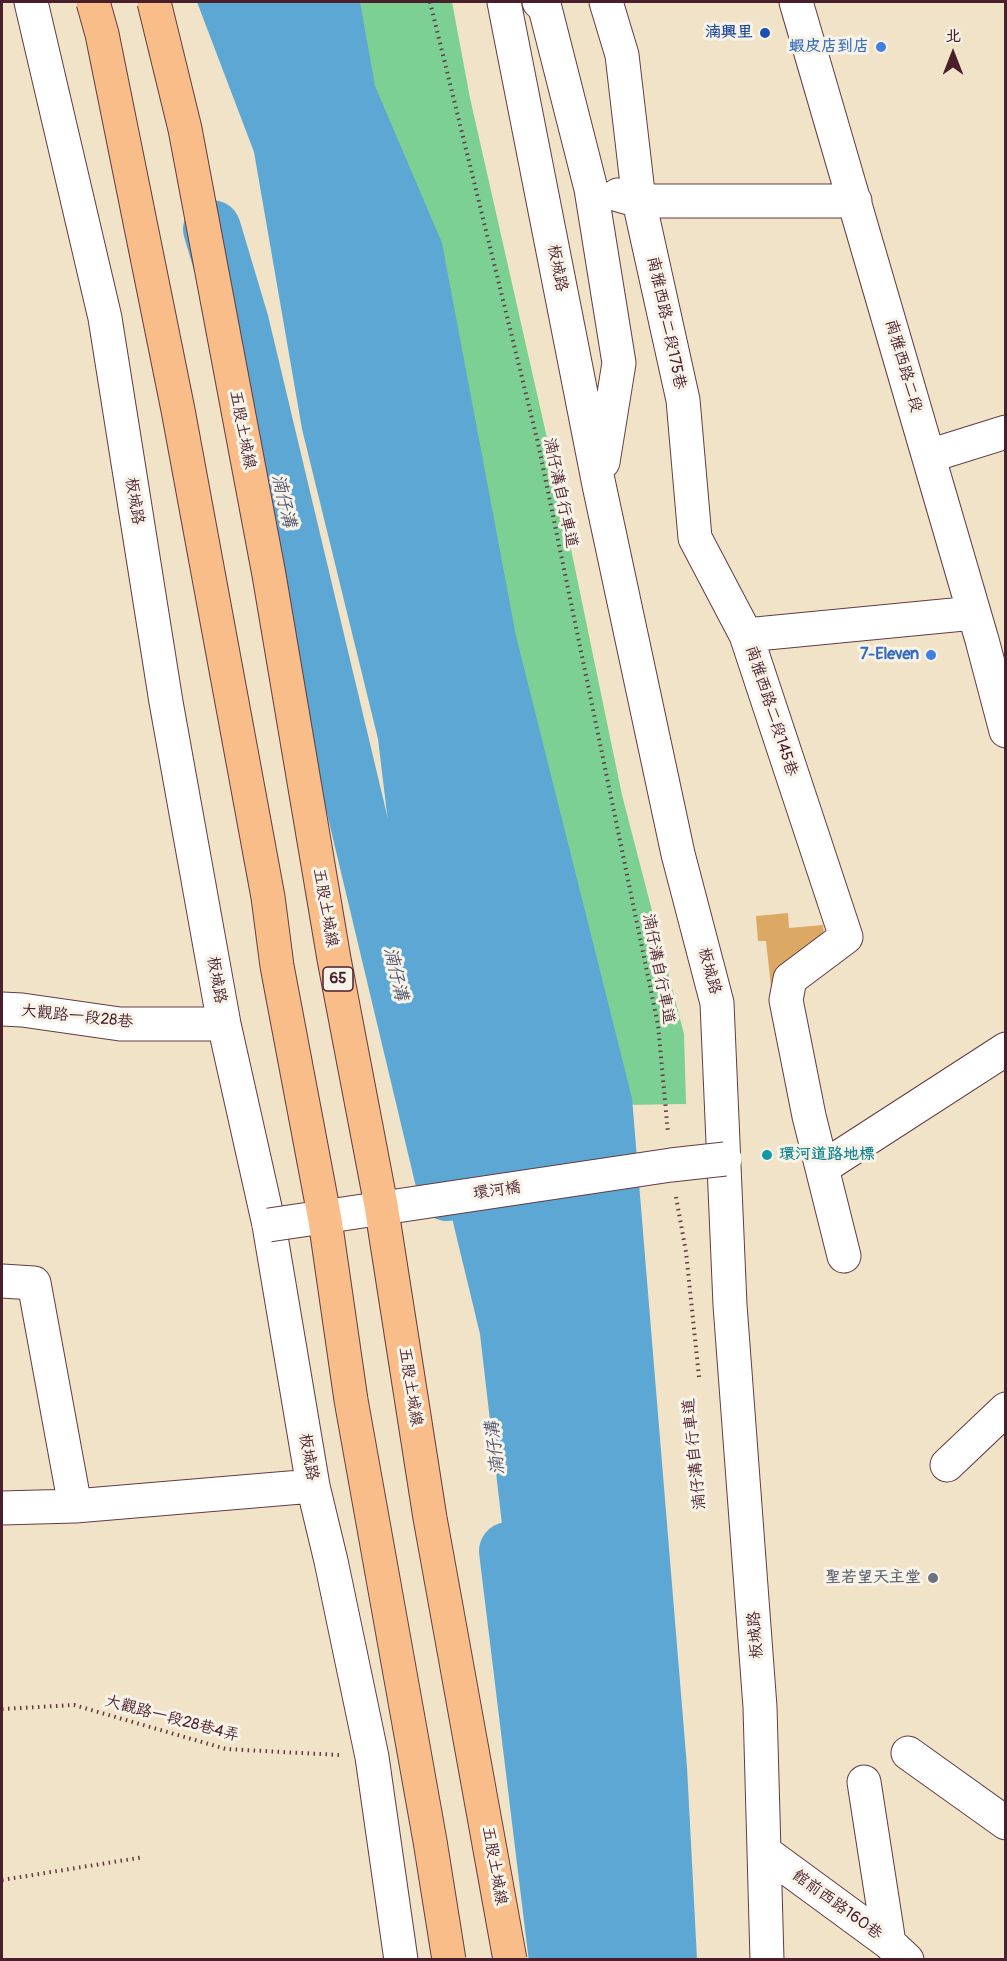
<!DOCTYPE html>
<html>
<head>
<meta charset="utf-8">
<style>
  body { margin:0 }
  #map { position:relative; width:1007px; height:1961px; overflow:hidden; background:#f1e3c7; font-family:Pangolin,"LXGW WenKai TC",sans-serif }
  canvas { display:block }
  .frame { position:absolute; inset:0; border:3px solid #4a1f2b; pointer-events:none }
  .north { position:absolute; left:923px; top:24px; width:60px; height:60px; -webkit-text-stroke:4px #f7f3e8; paint-order:stroke; rotate:0deg; font-size:16px; font-weight:700; line-height:24px; text-align:center; color:#4a1f2b }
  .north::after { content:''; display:block; margin:auto; width:21px; height:27px; background:#4a1f2b; clip-path:polygon(50% 0,100% 100%,50% 72%,0 100%) }
</style>
</head>
<body>
<div id="map">
<canvas width="1007" height="1961"></canvas>
<div class="frame"></div>
<div class="north">北</div>
</div>
<script>
const g = document.querySelector('canvas').getContext('2d');
g.lineJoin = 'round';
function fillPath(path, color) { g.fillStyle = color; g.fill(path, 'evenodd'); }
function strokePath(path, color, width, dash) { g.strokeStyle = color; g.lineWidth = width; g.lineCap = dash ? 'butt' : 'round'; g.setLineDash(dash || []); g.stroke(path); }
function write(font, color, halo, rows, align = 'center') {
  g.font = font + ' Pangolin,"LXGW WenKai TC",sans-serif'; g.lineWidth = 6; g.setLineDash([]); g.textBaseline = 'middle'; g.strokeStyle = halo; g.fillStyle = color; for (const [text, x, y, turn = 0] of rows) {
    g.save(); g.translate(x, y); g.rotate((+turn || 0) * Math.PI / 180); g.textAlign = isNaN(turn) ? turn : align; if (halo) g.strokeText(text, 0, 0); g.fillText(text, 0, 0); g.restore();
  }
}
fillPath(new Path2D(`
  M342,2H452L470,98L559,491L622,795L684,1034L686,1104L624,1105Z`), '#7cd093');
fillPath(new Path2D(`
  M197,2H360L375,86L442,243L516,636L632,1098L687,1767L697,1959H561L563,1925L503,1533L480,1334L431,1131L406,971L378,739L302,429L254,152Z`), '#5ca7d4');
strokePath(new Path2D(`
  M212,229L240,323L447,1192
  M508,1551L558,1960`), '#5ca7d4', 58);
fillPath(new Path2D(`
  M788,913L789,928L823,925L826,953L803,984L771,987L766,941H758L756,916Z`), '#dca964');
const minor = new Path2D(`
  M31,2L105,318L166,702L224,1024L269,1225L313,1486L331,1561L372,1757L401,1960
  M504,2L599,485L678,854L717,1003L730,1305L760,1707L767,1960
  M539,2L545,8L591,189L619,363L603,462
  M606,2L622,55L639,201L683,400L695,538L746,635
  M796,2L982,640L1006,731
  M618,195L639,201H855
  M929,456L1006,432
  M2,1009L22,1010L120,1024H224
  M822,1168L1006,1049
  M844,1256L809,1116L786,1000L790,979L846,937L746,635L974,613
  M2,1281L34,1283L75,1506
  M947,1465L1006,1409
  M2,1508L75,1506L313,1486
  M908,1753L1006,1823
  M864,1782L889,1943
  M765,1852L889,1943L907,1960`);
strokePath(minor, '#633c42', 35);
strokePath(new Path2D(`
  M430,2L538,443L658,1025L668,1133
  M676,1197L686,1252L699,1377
  M2,1709L74,1705L226,1749L339,1755
  M2,1880L144,1857`), '#633c42', 4, [1.5, 4.5]);
strokePath(minor, '#fff', 33);
const minorBridge = new Path2D(`
  M269,1225L671,1165L725,1159`);
const highwayBridge = new Path2D(`
  M93,2L102,34L178,410L268,897L277,966L325,1220L351,1400L430,1841L449,1960
  M154,2L185,129L269,575L334,959L381,1205L430,1518L510,1960`);
strokePath(minorBridge, '#633c42', 35, []);
strokePath(highwayBridge, '#633c42', 35, []);
strokePath(minorBridge, '#fff', 33);
strokePath(highwayBridge, '#f8bd89', 33);
for (const [x, y, r, color] of [
  [765,33,6,"#1a4fb4"],
  [881,47,6,"#3f7fe0"],
  [931,655,6,"#3f7fe0"],
  [767,1155,6,"#0f9aa8"],
  [933,1578,6,"#6b7280"]
]) { const dot = new Path2D(); dot.arc(x, y, r, 0, 2 * Math.PI); g.fillStyle = color; g.fill(dot); strokePath(dot, '#f7f3e8', 2); }
for (const [x, y, w] of [
  [338,979,30]
]) { const box = new Path2D(); box.roundRect(x - w / 2, y - 12, w, 24, 4.5); g.fillStyle = '#f7f3e8'; g.fill(box); strokePath(box, '#4a1f2b', 1.5); }
write('bold 15px', '#4a1f2b', null, [
  ["65",338,979]
]);
write('bold 16px', '#164399', '#f7f3e8', [
  ["湳興里",753,33]
], 'right');
write('bold 16px', '#366cbe', '#f7f3e8', [
  ["蝦皮店到店",869,47],
  ["7-Eleven",919,655]
], 'right');
write('16px', '#4a1f2b', '#f7f3e8', [
  ["板城路",557,268,79],
  ["南雅西路二段175巷",666,323,78],
  ["南雅西路二段",903,366,74],
  ["五股土城線",242,430,79],
  ["湳仔溝自行車道",560,493,78],
  ["板城路",134,501,81],
  ["南雅西路二段145巷",771,711,72],
  ["五股土城線",325,908,80],
  ["湳仔溝自行車道",658,969,79],
  ["板城路",709,971,75],
  ["板城路",216,980,80],
  ["大觀路一段28巷",77,1017,6],
  ["環河橋",497,1191,-8],
  ["五股土城線",410,1387,81],
  ["湳仔溝自行車道",695,1454,-96],
  ["板城路",308,1457,80],
  ["板城路",756,1635,-94],
  ["大觀路一段28巷4弄",172,1719,15],
  ["五股土城線",494,1866,80],
  ["館前西路160巷",837,1905,36]
]);
write('bold 16px', '#0d838f', '#f7f3e8', [
  ["環河道路地標",779,1155]
], 'left');
write('bold 16px', '#5b616d', '#f7f3e8', [
  ["聖若望天主堂",921,1578]
], 'right');
write('italic 18px', '#51556f', '#f7f3e8', [
  ["湳仔溝",283,501,77],
  ["湳仔溝",395,974,77],
  ["湳仔溝",496,1448,-97]
]);
</script>
</body>
</html>
